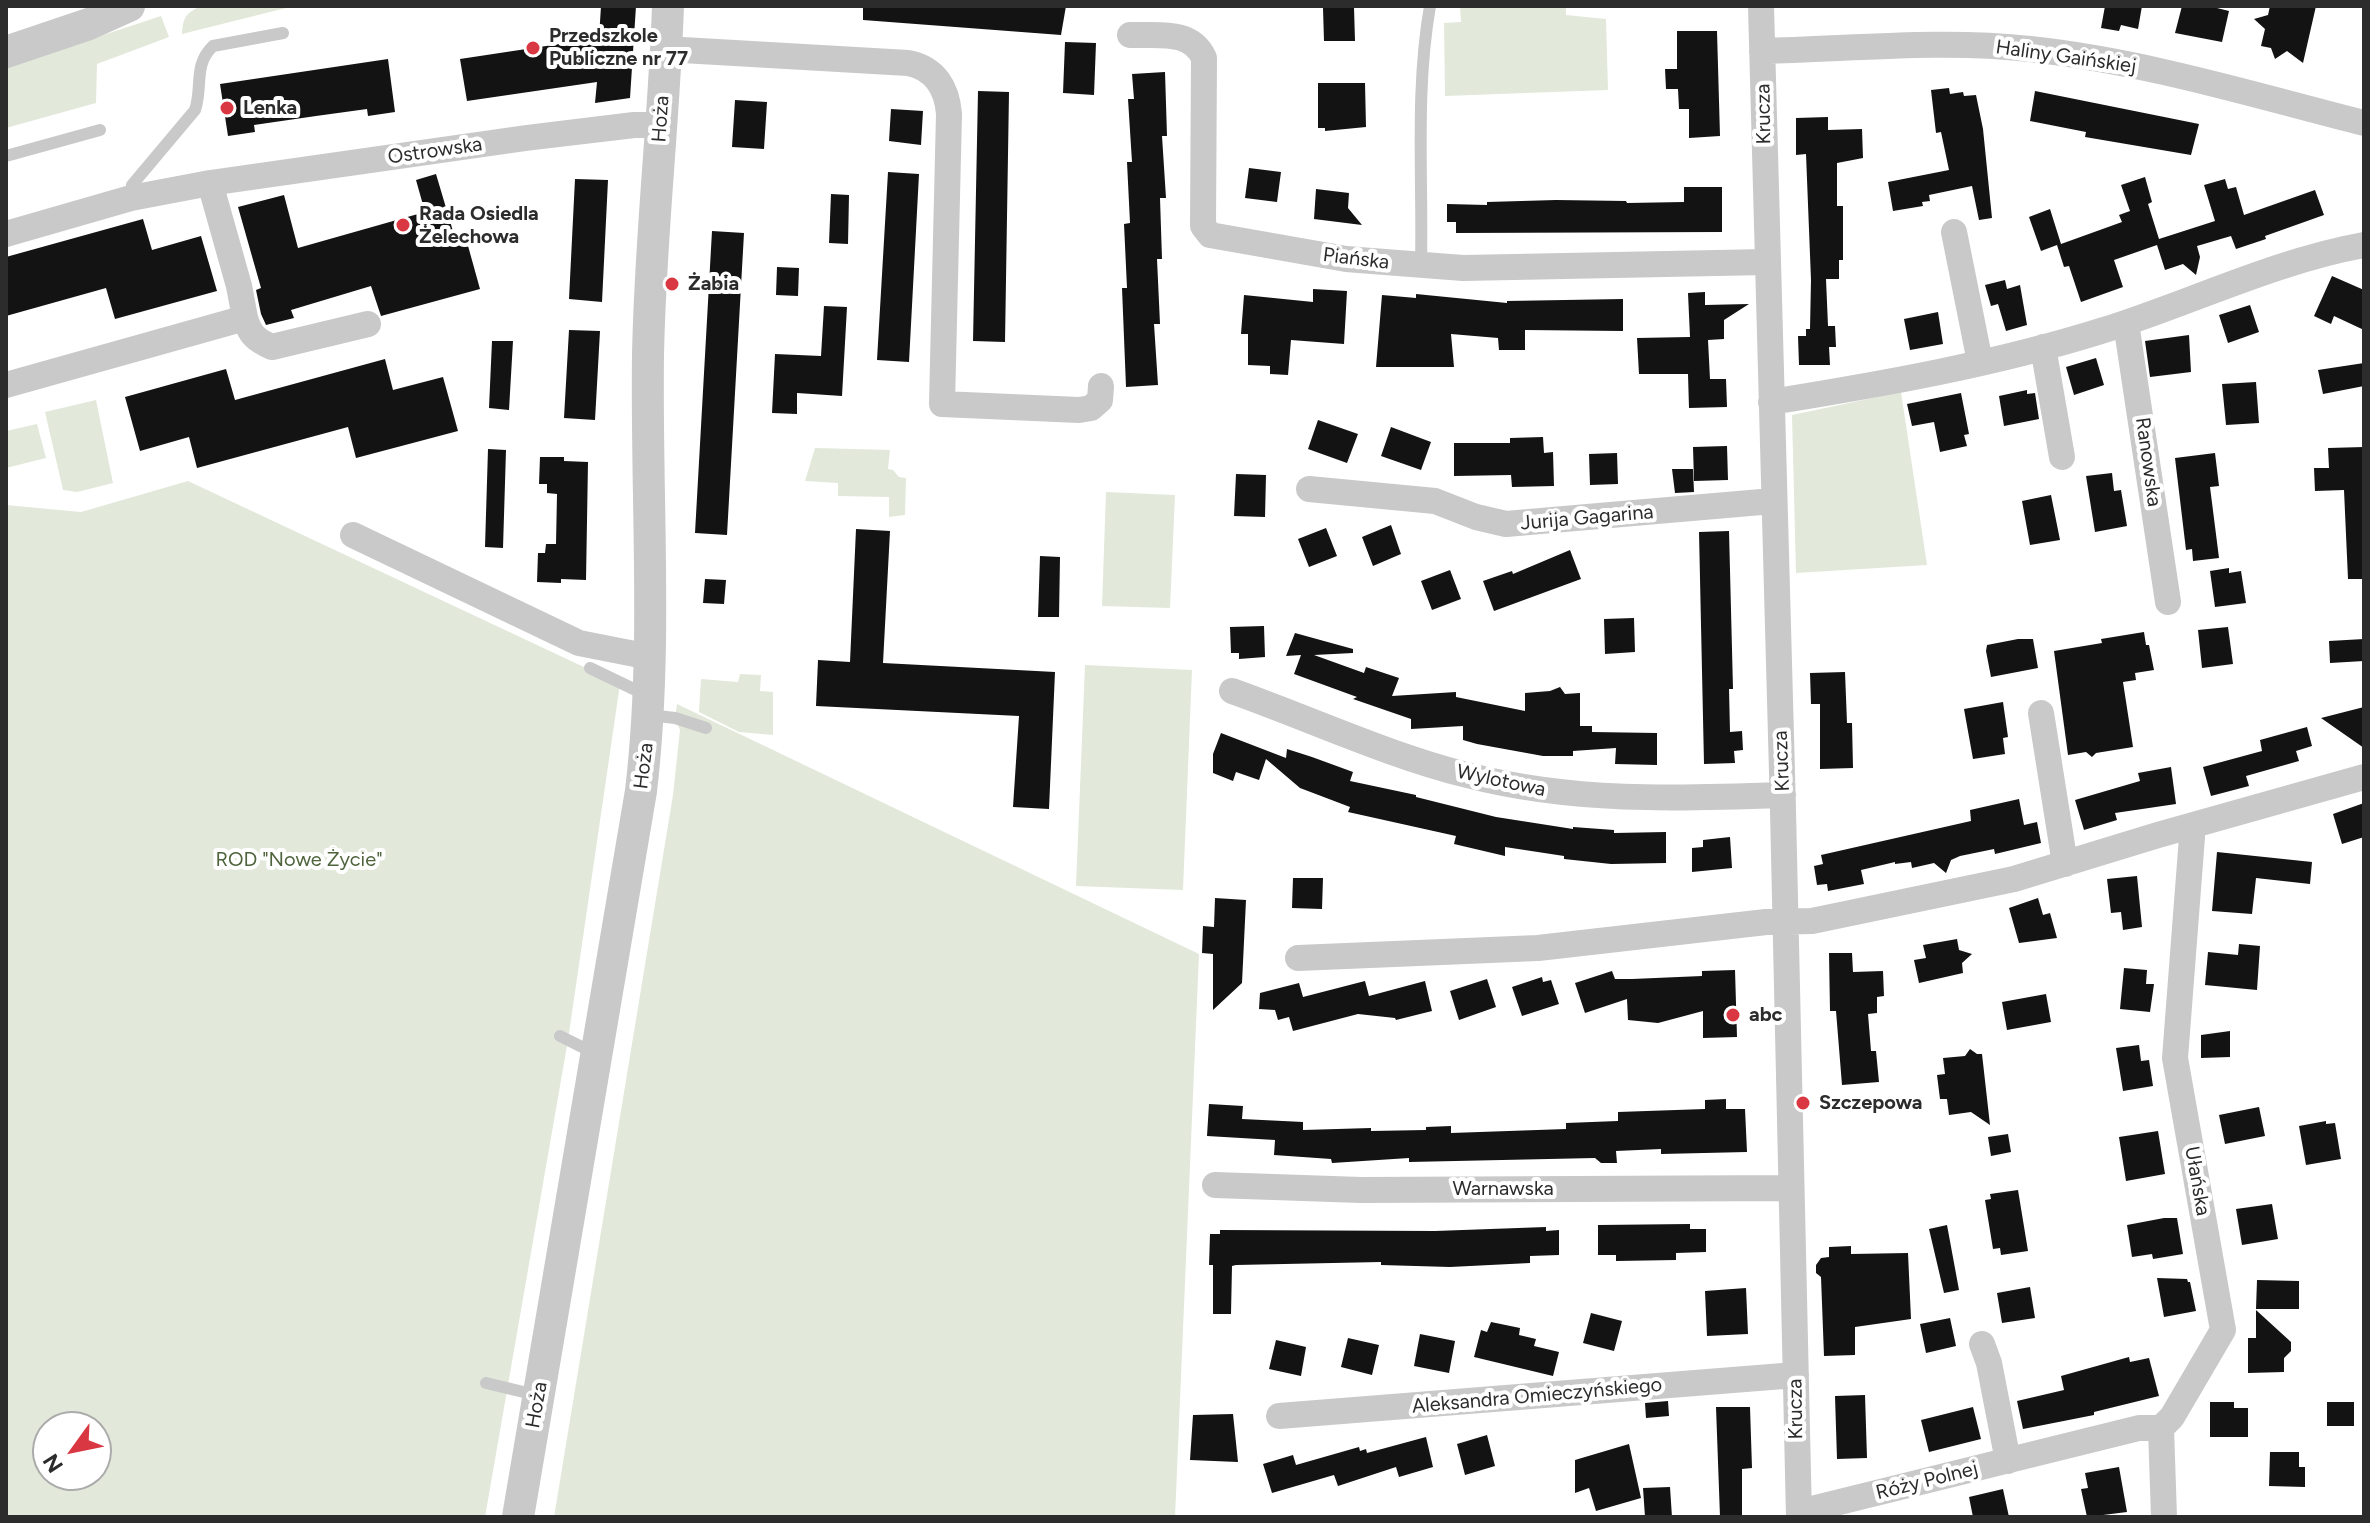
<!DOCTYPE html>
<html>
<head>
<meta charset="utf-8">
<style>
  body { margin:0 }
  #map { position:relative; width:2370px; height:1523px; overflow:hidden; background:#fff; font-family:Figtree,sans-serif }
  canvas { display:block }
  .frame { position:absolute; inset:0; border:8px solid #2c2c2c; pointer-events:none }
  .north { position:absolute; left:32px; top:1411px; width:80px; height:80px; box-sizing:border-box; background:#fff; border:2px solid #ababab; border-radius:50%; rotate:237deg; font-size:22px; font-weight:700; line-height:32px; text-align:center; color:#2c2c2c }
  .north::after { content:''; display:block; margin:auto; width:28px; height:36px; background:#d93842; clip-path:polygon(50% 0,100% 100%,50% 72%,0 100%) }
</style>
</head>
<body>
<div id="map">
<canvas width="2370" height="1523"></canvas>
<div class="frame"></div>
<div class="north">N</div>
</div>
<script>
const g = document.querySelector('canvas').getContext('2d');
g.lineJoin = 'round';
function fillPath(path, color) { g.fillStyle = color; g.fill(path, 'evenodd'); }
function strokePath(path, color, width, dash) { g.strokeStyle = color; g.lineWidth = width; g.lineCap = dash ? 'butt' : 'round'; g.setLineDash(dash || []); g.stroke(path); }
function write(font, color, halo, rows, align = 'center') {
  g.font = font + ' Figtree,sans-serif'; g.lineWidth = 8; g.setLineDash([]); g.textBaseline = 'middle'; g.strokeStyle = halo; g.fillStyle = color; for (const [text, x, y, turn = 0] of rows) {
    g.save(); g.translate(x, y); g.rotate((+turn || 0) * Math.PI / 180); g.textAlign = isNaN(turn) ? turn : align; if (halo) g.strokeText(text, 0, 0); g.fillText(text, 0, 0); g.restore();
  }
}
fillPath(new Path2D(`
  M201,6H294L182,34C183,17 186,13 201,6Z
  M1460,6H1566V15L1606,19L1608,90L1445,96L1444,23L1461,22Z
  M161,16L169,37L97,64L96,103L6,128V67Z
  M1901,392L1927,565L1796,573L1792,415Z
  M96,400L113,483L77,492L63,490L45,412Z
  M37,424L46,458L6,468V431Z
  M815,448L890,450L888,469L893,470L899,477L906,478L905,515L889,517V497L838,496V483L805,481Z
  M188,481L620,684L568,1040L485,1517H6V505L81,512ZM48,1427H96V1475H48Z
  M1106,492L1175,495L1170,608L1102,606Z
  M1085,665L1192,670L1183,890L1076,886Z
  M740,674L761,675L760,691L773,692V735L739,732L699,712L701,679L738,682Z
  M677,704L1199,954L1175,1517H554L673,795L680,730L675,718Z`), '#e2e9da');
fillPath(new Path2D(`
  M601,6H636L630,98L595,103L597,82L467,101L460,59L599,38Z
  M863,6H1066L1061,35L863,20Z
  M2105,6H2142L2138,29L2121,25L2119,31L2101,28Z
  M2182,6H2209L2229,11L2222,42L2175,33Z
  M2270,6H2316L2303,63L2287,51L2275,59L2271,48L2261,46L2265,29L2254,19L2268,15Z
  M1354,7L1355,41H1324L1323,8Z
  M1677,31H1717L1720,136L1689,138V109H1679L1678,89H1666L1665,69H1677Z
  M1065,42L1096,43L1094,95L1063,93Z
  M388,59L395,112L368,116L367,109L316,116L254,125L255,132L228,136L220,84Z
  M1165,72L1167,136H1162L1166,198H1160L1162,259H1157L1160,324H1154L1158,385L1126,387L1122,288H1127L1124,224L1130,223L1127,162H1132L1128,99H1134L1132,74Z
  M1318,83H1365L1366,127L1325,131V128H1318Z
  M1949,88L1950,94L1963,92L1964,96L1976,95L1983,129L1992,218L1979,220L1972,186L1929,195L1930,201L1922,202L1923,206L1893,211L1888,182L1949,170L1941,132L1936,133L1931,90Z
  M978,91L1009,92L1005,342L973,341Z
  M2035,91L2199,124L2191,155L2085,137L2086,132L2030,121Z
  M735,100L767,102L764,149L732,147Z
  M891,109L923,111L921,145L889,141Z
  M1828,117V130L1862,129L1863,158L1837,163V206H1843V260H1839V279H1826L1828,326H1835L1836,347H1829L1830,365H1799L1798,336H1806V329H1810L1811,280L1806,154L1796,155V118Z
  M1249,168L1281,172L1277,202L1245,198Z
  M888,172L919,174L909,362L877,360Z
  M436,174L455,238L465,235L480,289L381,316L371,286L291,310L294,318L266,325L261,314L256,290L261,288L238,207L284,195L298,248L425,212L416,180Z
  M2145,177L2152,202L2148,204L2159,239L2215,221L2204,185L2225,179L2228,189L2236,187L2244,215L2315,190L2324,215L2265,236L2266,239L2236,249L2231,236L2197,246L2200,257L2196,275L2183,264L2165,270L2157,245L2114,260L2123,287L2081,302L2069,266L2064,267L2057,245L2041,251L2029,217L2050,209L2061,244L2122,222L2119,215L2130,211L2121,185Z
  M575,179L608,180L602,302L569,299Z
  M1684,187H1722V232L1456,233V222H1447V204L1487,205V202L1556,200L1626,201L1627,203L1684,202Z
  M1316,189L1349,193L1348,208L1362,225L1314,219Z
  M831,194L849,195L848,244L829,243Z
  M143,219L152,250L201,236L217,291L115,319L106,288L6,316V257Z
  M712,231L744,233L727,535L695,533Z
  M777,267L799,268L798,296L776,295Z
  M2332,276L2364,290V330L2334,316L2331,324L2314,316Z
  M2005,280L2007,289L2020,285L2027,325L2006,331L1998,304L1991,306L1985,285Z
  M1313,289L1347,291L1344,344L1291,340L1288,375L1270,374V366L1248,365V334H1241L1244,295L1313,302Z
  M1705,292V305L1749,304L1724,320V339L1708,340L1710,379H1726L1727,407L1689,408L1688,374H1639L1637,338L1690,337L1688,293Z
  M1416,294L1507,303V301L1623,299V331L1525,330V350H1499L1498,338L1451,334L1454,367H1376L1382,295L1416,298Z
  M2250,305L2259,332L2228,343L2219,315Z
  M824,306L847,307L842,396L797,393V414L772,413L775,354L821,356Z
  M1938,312L1943,344L1910,350L1904,319Z
  M569,330L600,331L595,420L564,418Z
  M2189,335L2191,372L2150,377L2145,341Z
  M492,341H513L509,410L489,408Z
  M2096,358L2104,385L2074,395L2066,367Z
  M385,359L393,390L443,377L458,431L356,458L348,427L197,468L189,437L140,451L125,397L226,369L235,400Z
  M2364,363V386L2323,394L2318,370Z
  M2256,382L2259,423L2226,425L2222,384Z
  M2027,390V394L2035,393L2039,419L2004,426L1999,396Z
  M1961,393L1969,434L1964,435L1967,446L1940,452L1934,422L1912,426L1907,404Z
  M1318,420L1358,434L1347,463L1308,449Z
  M1391,427L1431,442L1421,470L1381,456Z
  M1543,437L1544,453L1553,452L1554,486L1512,487L1511,475L1454,476V443H1510V438Z
  M1727,446L1728,480L1694,481L1693,447Z
  M2364,447V579H2348L2344,490L2315,491L2314,468H2329L2328,448Z
  M488,449L506,450L503,548L485,547Z
  M1617,453L1618,484L1590,485L1589,454Z
  M2215,453L2219,486L2210,487L2219,558L2193,561L2192,549L2186,550L2175,458Z
  M540,457H564V461L588,462L586,580L561,579V583L537,582L538,553H545L546,544H556L557,494L547,493V484H539Z
  M1672,469H1693L1694,492L1675,493Z
  M2112,473L2114,491L2121,490L2127,526L2095,532L2086,476Z
  M1236,474L1266,475L1265,517L1234,516Z
  M2051,495L2060,540L2030,545L2022,501Z
  M1391,525L1401,554L1373,566L1362,537Z
  M1326,528L1337,556L1309,567L1298,539Z
  M856,529L890,531L883,663L1055,672L1049,809L1013,807L1019,716L816,706L818,660L850,662Z
  M1729,531L1733,689H1729L1730,732L1742,731L1743,750L1734,751L1735,763L1704,764L1699,532Z
  M1570,550L1581,579L1494,611L1483,581L1512,571L1513,574Z
  M1040,556L1060,557L1059,617H1038Z
  M2229,568V573L2241,571L2246,603L2215,607L2210,571Z
  M1450,570L1461,599L1432,610L1421,581Z
  M705,579L726,580L724,604L703,603Z
  M1634,618L1635,652L1605,654L1604,619Z
  M1264,626L1265,657L1239,659V653H1231L1230,627Z
  M2228,627L2233,664L2202,668L2198,630Z
  M2144,632L2146,645H2149L2154,670L2135,673L2136,680L2123,682L2133,747L2096,753L2092,757L2086,752L2068,755L2054,651L2102,643L2101,639Z
  M1295,633L1353,649V653L1314,655L1364,673L1366,667L1399,678L1392,696L1456,692V697L1525,711V693L1550,691L1560,687L1565,694L1580,693V726H1592V732L1657,733V765L1615,764L1616,748L1573,751V756H1543L1477,744L1463,740V726L1411,729V719L1353,699L1357,697L1294,674L1301,655L1286,656Z
  M2018,639H2033L2038,668L1991,677L1986,651L1987,645Z
  M2364,639V661L2330,663L2329,641Z
  M1845,672L1847,723H1852L1853,768L1820,769V704H1811L1810,673Z
  M2003,702L2008,737L2003,738L2005,754L1973,759L1964,709Z
  M2364,707V748L2321,718Z
  M2307,727L2312,746L2296,751L2299,761L2246,776L2249,786L2211,796L2203,767L2262,751L2260,740Z
  M1221,733L1286,758L1287,749L1312,757L1353,772L1350,781L1416,795V797L1496,817L1573,829V827L1614,830V833L1666,832V863L1611,864L1564,859V856L1505,847V856L1454,844L1456,836L1348,812L1350,807L1300,788L1266,759L1259,780L1236,772L1233,781L1213,773V754Z
  M2171,767L2176,804L2115,813L2117,820L2084,830L2075,800L2140,781L2138,773Z
  M2019,799L2024,825L2037,822L2041,843L1995,854L1994,849L1960,856L1951,860L1946,873L1934,863L1912,868L1911,862L1895,864V862L1861,870L1864,884L1828,891L1827,884L1817,885L1814,866L1823,864L1821,855L1971,821L1970,810Z
  M2364,803V837L2342,844L2333,814Z
  M1730,837L1732,868L1692,872V848L1703,847V840Z
  M2217,852L2312,862L2310,884L2256,878L2252,914L2212,911Z
  M2137,876L2142,927L2123,930L2121,912L2111,913L2107,879Z
  M1293,878H1323L1322,909L1292,908Z
  M1215,898L1246,900L1242,983L1213,1010V954L1202,953L1203,926L1214,927Z
  M2038,898L2043,915L2050,913L2057,938L2019,943L2009,908Z
  M1957,939L1959,950L1972,954L1962,963L1963,973L1919,983L1914,960L1926,958L1923,945Z
  M2239,944L2260,946L2257,990L2205,985L2208,952L2238,955Z
  M1829,953H1852L1853,972L1883,971L1884,996L1877,997V1013L1868,1014L1871,1051H1876L1879,1082L1842,1085L1836,1011H1830Z
  M2124,968L2147,970L2146,984H2154L2150,1012L2120,1009Z
  M1735,970L1737,1037L1703,1038V1011L1658,1023L1628,1020L1627,999L1585,1013L1575,983L1612,971L1615,979H1632L1702,976V971Z
  M1542,977L1543,982L1551,980L1559,1004L1522,1016L1512,987Z
  M1487,979L1496,1007L1459,1020L1450,991Z
  M1365,981L1369,996L1425,981L1432,1011L1396,1020L1395,1018L1358,1014L1293,1031L1289,1017L1278,1020L1275,1010L1259,1009L1260,993L1299,983L1303,997Z
  M2046,994L2051,1022L2007,1030L2002,1002Z
  M2230,1031V1057L2201,1058V1035Z
  M2139,1045L2141,1061L2149,1060L2153,1086L2123,1091L2116,1048Z
  M1970,1049L1977,1054H1982L1990,1125L1971,1112L1949,1115L1947,1099H1940L1937,1075L1945,1074L1943,1058L1965,1056Z
  M1726,1099V1109H1745L1747,1152L1661,1154V1149L1616,1151L1617,1163H1601L1595,1158L1409,1162V1158L1332,1163L1331,1159L1274,1155L1275,1140L1207,1136L1209,1104L1243,1106L1242,1119L1303,1122V1130L1371,1128V1131L1426,1130V1127L1451,1126V1133L1566,1129V1123L1618,1121V1112L1705,1109V1100Z
  M2259,1107L2265,1136L2225,1144L2219,1115Z
  M2326,1121V1124L2335,1123L2341,1159L2306,1165L2299,1126Z
  M2158,1131L2165,1174L2126,1181L2119,1137Z
  M2008,1134L2011,1152L1991,1156L1988,1137Z
  M2018,1190L2028,1251L2001,1255L2000,1248L1993,1249L1985,1200L1991,1199L1990,1194Z
  M2272,1204L2278,1239L2242,1245L2236,1209Z
  M2164,1218H2177L2183,1254L2153,1259L2152,1254L2132,1257L2127,1225Z
  M1690,1224V1229H1706V1252L1676,1253V1260L1616,1261V1255H1598V1225Z
  M1947,1225L1959,1290L1944,1293L1929,1229Z
  M1546,1227V1231L1559,1230V1255L1530,1256V1263L1450,1267L1381,1265V1262L1236,1265L1232,1266L1231,1314H1213V1265H1209L1210,1234H1220V1230L1435,1231Z
  M1851,1246V1254L1908,1253L1911,1319L1855,1327V1355L1824,1356L1821,1277L1816,1273V1265L1821,1258L1829,1257V1247Z
  M2157,1278L2187,1279L2188,1282H2190L2196,1311L2164,1317Z
  M2257,1280L2299,1281V1309H2256Z
  M2030,1287L2035,1318L2002,1323L1997,1293Z
  M1746,1288L1748,1334L1707,1336L1705,1291Z
  M2256,1310L2291,1342V1351L2284,1358V1372L2248,1373V1338H2256Z
  M1591,1313L1622,1321L1614,1351L1583,1343Z
  M1950,1318L1956,1346L1926,1353L1920,1324Z
  M1491,1322L1520,1328L1519,1335L1536,1339L1534,1346L1559,1352L1553,1376L1474,1357L1481,1330L1487,1332Z
  M1420,1334L1455,1341L1449,1373L1414,1366Z
  M1348,1338L1379,1345L1372,1375L1341,1367Z
  M1276,1340L1306,1347L1301,1376L1269,1369Z
  M2129,1357L2130,1362L2149,1358L2159,1396L2094,1412V1415L2023,1429L2017,1401L2064,1390L2061,1376Z
  M1865,1395L1867,1458L1837,1459L1835,1396Z
  M1668,1401L1669,1416L1646,1418L1645,1403Z
  M2210,1402H2234V1408H2248V1437H2210Z
  M2327,1402H2354V1426H2327Z
  M1716,1407H1750L1752,1468L1742,1469V1517H1720Z
  M1973,1407L1981,1439L1929,1452L1921,1420Z
  M1233,1414L1238,1462L1190,1460L1193,1415Z
  M1487,1435L1495,1466L1465,1475L1457,1444Z
  M1426,1437L1433,1467L1399,1477L1396,1467L1338,1486L1334,1475L1272,1493L1263,1464L1293,1455L1296,1465L1359,1447L1360,1451L1366,1449L1367,1453Z
  M1629,1444L1641,1498L1596,1511L1589,1488L1575,1493V1460Z
  M2270,1452H2299V1467H2305V1487L2269,1486Z
  M2119,1467L2127,1512L2087,1517L2081,1489L2088,1488L2085,1473Z
  M1670,1487L1672,1517H1645L1643,1488Z
  M2003,1489L2009,1517H1973L1969,1497Z`), '#131313');
strokePath(new Path2D(`
  M6,156L100,130
  M131,198L132,185L195,110C203,87 193,65 213,46L283,33
  M1421,265C1423,178 1415,92 1430,6
  M590,668L644,694
  M649,715L675,718L706,728
  M560,1036L594,1053
  M486,1383L536,1395`), '#c9c9c9', 12);
strokePath(new Path2D(`
  M1761,6C1778,510 1787,1013 1799,1517
  M1130,35C1158,36 1191,29 1204,58L1203,226L1210,235L1346,259L1463,268L1767,262
  M665,49L908,63C935,68 947,88 949,114L942,404L1079,410L1091,408L1100,400L1101,386
  M1762,51C1851,49 1942,39 2030,49C2143,61 2254,95 2364,123
  M210,183L239,286L245,318
  M1954,232L1980,362
  M6,234L131,198L210,183L526,138L634,125H661
  M2126,323L2168,602
  M2043,347L2062,457
  M6,385L245,318C250,335 256,340 272,347L368,324
  M1771,402C1883,384 1996,364 2104,330C2190,303 2275,261 2364,245
  M1309,489L1435,501L1476,517L1506,524L1773,501
  M353,535L579,643L650,657
  M1232,691C1308,718 1390,756 1467,775C1571,802 1676,799 1783,795
  M2041,713L2065,864
  M1298,958L1538,948L1766,922L1812,921L2014,879L2158,835L2364,777
  M1215,1185L1361,1190L1790,1188
  M1982,1344L1989,1363L2008,1461
  M1279,1416L1796,1375
  M1799,1512L2139,1428H2161
  M2164,1517L2161,1428L2172,1417L2223,1330L2175,1058L2192,837L2190,827`), '#c9c9c9', 26);
strokePath(new Path2D(`
  M6,52L89,24L129,6
  M518,1517L641,791C658,647 646,501 648,356C650,239 664,123 668,6`), '#c9c9c9', 32);
for (const [x, y, r, color] of [
  [533,48,8,"#d93842"],
  [227,108,8,"#d93842"],
  [403,225,8,"#d93842"],
  [672,284,8,"#d93842"],
  [1733,1015,8,"#d93842"],
  [1803,1103,8,"#d93842"]
]) { const dot = new Path2D(); dot.arc(x, y, r, 0, 2 * Math.PI); g.fillStyle = color; g.fill(dot); strokePath(dot, '#fff', 3); }
write('bold 20px', '#2c2c2c', '#fff', [
  ["Przedszkole",549,36],
  ["Publiczne nr 77",549,59],
  ["Lenka",243,108],
  ["Rada Osiedla",419,214],
  ["Żelechowa",419,237],
  ["Żabia",688,284],
  ["abc",1749,1015],
  ["Szczepowa",1819,1103]
], 'left');
write('20px', '#2c2c2c', '#fff', [
  ["Haliny Gaińskiej",2066,57,8],
  ["Krucza",1764,114,-91],
  ["Hoża",661,119,-86],
  ["Ostrowska",435,151,-8],
  ["Piańska",1356,259,7],
  ["Ranowska",2148,462,82],
  ["Jurija Gagarina",1587,518,-5],
  ["Krucza",1782,761,-92],
  ["Hoża",644,766,-83],
  ["Wylotowa",1501,781,12],
  ["Ułańska",2197,1181,80],
  ["Warnawska",1503,1189],
  ["Aleksandra Omieczyńskiego",1537,1396,-5],
  ["Hoża",537,1405,-80],
  ["Krucza",1796,1409,-91],
  ["Róży Polnej",1927,1481,-14]
]);
write('20px', '#4f643d', '#fff', [
  ["ROD \"Nowe Życie\"",299,860]
]);
</script>
</body>
</html>
